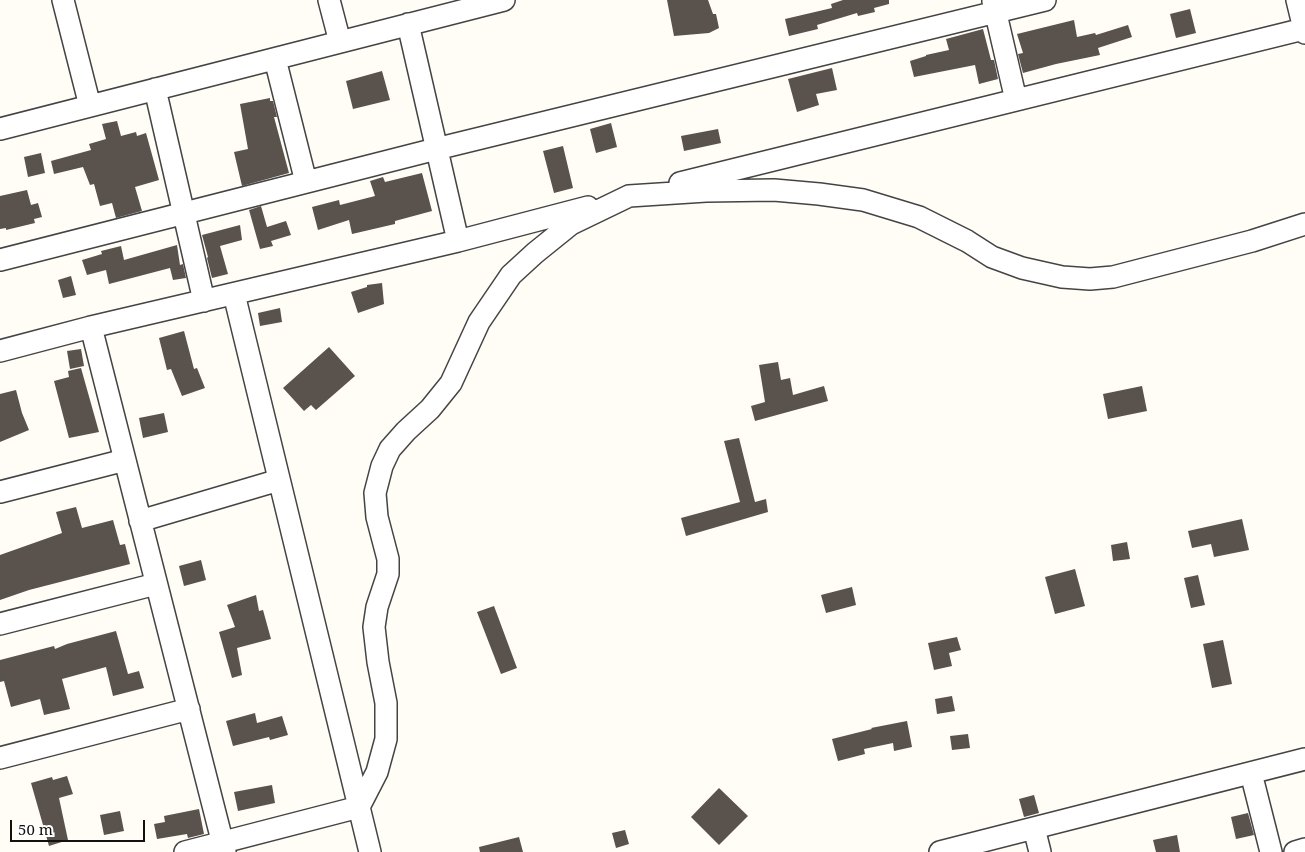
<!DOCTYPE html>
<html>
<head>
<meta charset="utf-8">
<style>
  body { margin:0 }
  #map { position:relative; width:1305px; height:852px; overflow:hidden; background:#fffdf5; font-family:"Noto Serif",serif }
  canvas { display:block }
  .scale { position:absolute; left:10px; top:820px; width:135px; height:22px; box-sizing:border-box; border:2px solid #111; border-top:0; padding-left:6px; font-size:15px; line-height:18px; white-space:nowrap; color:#111; -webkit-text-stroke:4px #fff; paint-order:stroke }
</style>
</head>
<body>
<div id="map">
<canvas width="1305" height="852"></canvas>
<div class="scale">50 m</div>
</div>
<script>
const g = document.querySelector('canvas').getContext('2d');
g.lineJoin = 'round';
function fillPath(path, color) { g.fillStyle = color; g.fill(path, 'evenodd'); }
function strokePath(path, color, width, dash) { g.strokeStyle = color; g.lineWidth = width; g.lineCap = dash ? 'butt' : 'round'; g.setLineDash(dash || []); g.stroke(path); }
fillPath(new Path2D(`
  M667,0H708L713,14H716L719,28L709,33L674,36Z
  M843,0H889V4L874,8L875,12L858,16L857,13L817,25L818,29L789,36L785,19L832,8L831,4Z
  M1190,9L1196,33L1176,38L1170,14Z
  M1074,20L1077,37L1095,33L1096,35L1128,25L1132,37L1098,48L1100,55L1056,64L1023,73L1018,54L1023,53L1017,34Z
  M983,29L991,60H994L998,79L979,84L975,65L914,77L910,61L926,56V55L949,50L946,39Z
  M832,68L837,90L816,94L819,105L797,112L788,79Z
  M382,71L390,100L353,109L346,81Z
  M270,98V101H273L277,117H274L289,173L242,186L234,152L248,149L240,104Z
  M117,121L121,136L136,132L137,136L146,133L159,180L135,187L142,211L116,218L112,203L100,206L94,184L90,185L83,167L54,174L51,161L91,150L89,144L106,139L102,124Z
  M611,123L617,147L596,153L590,129Z
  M718,129L721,143L684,151L681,136Z
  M563,146L573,188L554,193L543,151Z
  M41,153L45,173L28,177L24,157Z
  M422,173L432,211L395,221V224L352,234L349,220L318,230L312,207L339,200L340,205L375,196L370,181L383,177L385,182Z
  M27,190L31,205L38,203L42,217L34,219L35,223L6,230V228L0,229V196Z
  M261,206L267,227L286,221L291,235L271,241L273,246L260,249L249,210Z
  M240,225L242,240L220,246L228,274L212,278L207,258L208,257L202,235Z
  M177,245L180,265L183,264L186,278L173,280L170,268L109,284L106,270L87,275L82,260L102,254L101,251L121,246L124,260Z
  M71,276L76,295L63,298L58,280Z
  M382,283L384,304L358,313L351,292L367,287V285Z
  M280,308L282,322L260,326L258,313Z
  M184,331L194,369L197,368L205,388L182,396L171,369L167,370L159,338Z
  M329,347L355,376L316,410L311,405L304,411L283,388Z
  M81,349L84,366L70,369L67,351Z
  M778,362L781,380L790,378L793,395L824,386L828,401L755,421L751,406L765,402L759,365Z
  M81,368L99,432L69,438L54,381L69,377L68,371Z
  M1142,386L1147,411L1108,419L1103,394Z
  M16,390L22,413L29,430L0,442V394Z
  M164,413L168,432L143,438L139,418Z
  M739,438L755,502L766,499L768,512L686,536L681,518L740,502L724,441Z
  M76,507L82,528L113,520L120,545L125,544L130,564L29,590L0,600V555L62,533L56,512Z
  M1242,519L1249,550L1214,557L1211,544L1192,548L1188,531Z
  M1127,542L1130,559L1113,561L1111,545Z
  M201,560L206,580L184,586L179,566Z
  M1075,569L1085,606L1055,614L1045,577Z
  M1198,575L1205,605L1191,608L1184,578Z
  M852,587L856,605L826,613L821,595Z
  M256,595L259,611L263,610L271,639L237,648L242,675L232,678L219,632L235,627L227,605Z
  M494,606L517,668L501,674L477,612Z
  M116,631L128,674L139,671L144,688L113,696L106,667L62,679L70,709L44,715L40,699L11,707L4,681L0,682V660L54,646L55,649L67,644Z
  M957,637L961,650L949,653L952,666L934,670L928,643Z
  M1223,640L1232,684L1212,688L1203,644Z
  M952,696L955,711L937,714L935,699Z
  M255,713L257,723L282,716L288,735L270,740L269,737L233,746L226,721Z
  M907,721L912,747L894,751L893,743L864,749L865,754L838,761L832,739L872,729L871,728Z
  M968,734L970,748L952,750L950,736Z
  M67,776L73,794L59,798L68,840L49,846L31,783L52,777L53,780Z
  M272,785L275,803L238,811L234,792Z
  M719,788L748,816L719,845L691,817Z
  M1034,795L1039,813L1024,817L1019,799Z
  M199,809L204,834L188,838L187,834L157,839L154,824L165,822L164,816Z
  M120,811L124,831L104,835L100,815Z
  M1248,813L1254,835L1236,839L1231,817Z
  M625,830L629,844L616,848L612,833Z
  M1177,835L1180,852H1156L1153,840Z
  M519,837L523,852H480L479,847Z`), '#5a524d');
const street = new Path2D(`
  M63,0L90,106
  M329,0L340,42
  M1297,0L1305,33
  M993,1L1016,100
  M408,24L458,241
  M275,59L306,182
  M155,89L204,301
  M0,129L504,0
  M680,183L1304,29
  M0,260L436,149L1045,0
  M234,294L370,852
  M91,327L225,852
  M0,351L91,327L458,241L588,207
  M0,492L125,460
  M140,521L279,480
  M0,624L156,584
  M0,758L189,709
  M1251,773L1271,852
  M1034,828L1040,852
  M185,852L359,807L377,772L386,739V703L378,662L374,627L377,607L388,574V559L377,517L375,493L382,466L390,449L406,431L430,409L451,383L479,322L511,275L535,253L571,224L629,196L706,191L774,190L819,194L863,200L919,217L967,241L992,257L1022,268L1062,277L1090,279L1113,277L1252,241L1305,224
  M940,852L1305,759
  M1295,852L1305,849`);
strokePath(street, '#444', 24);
strokePath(street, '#fff', 21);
</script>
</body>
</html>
